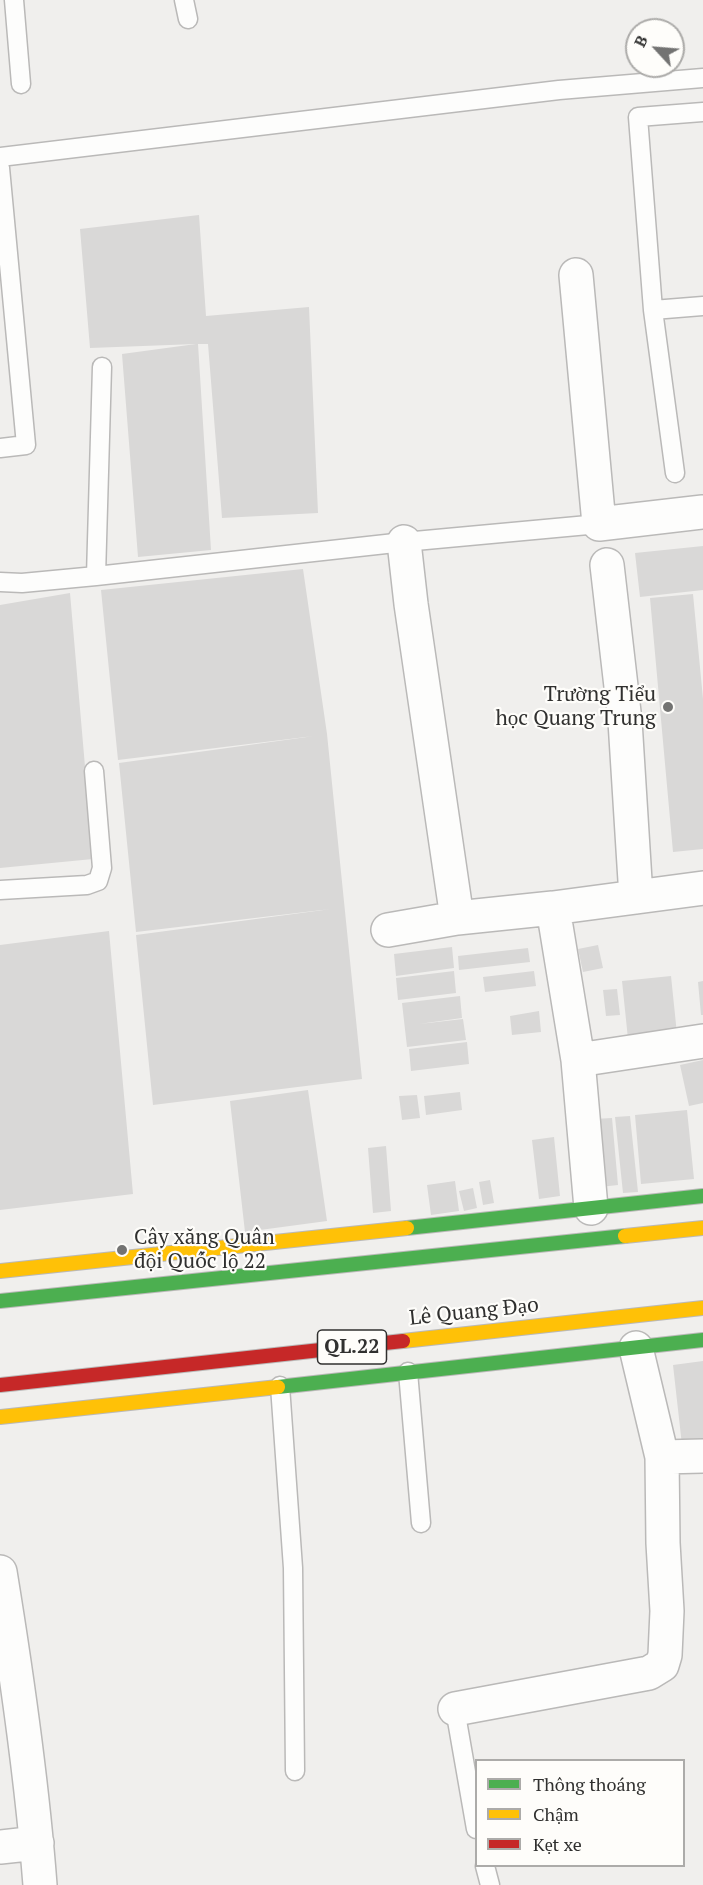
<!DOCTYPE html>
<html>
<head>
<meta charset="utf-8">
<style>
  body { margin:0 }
  #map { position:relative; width:703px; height:1885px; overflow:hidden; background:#f0efed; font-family:"PT Serif",serif }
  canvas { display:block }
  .legend { position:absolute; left:475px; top:1759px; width:210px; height:108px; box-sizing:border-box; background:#fefdfa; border:2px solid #acaba9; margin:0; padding:8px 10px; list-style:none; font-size:18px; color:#30302f }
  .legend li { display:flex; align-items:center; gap:12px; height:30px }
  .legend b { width:30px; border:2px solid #acaba9 }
  .north { position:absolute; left:625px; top:18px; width:60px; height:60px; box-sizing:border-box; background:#fefdfa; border:2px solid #acaba9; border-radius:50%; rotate:296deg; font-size:16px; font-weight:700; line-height:24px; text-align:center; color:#30302f }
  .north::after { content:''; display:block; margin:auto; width:21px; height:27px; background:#737372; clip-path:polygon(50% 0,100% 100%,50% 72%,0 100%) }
</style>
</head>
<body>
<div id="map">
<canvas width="703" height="1885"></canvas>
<ul class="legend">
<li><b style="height:8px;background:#4caf50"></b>Thông thoáng</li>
<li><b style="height:8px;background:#ffc107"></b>Chậm</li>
<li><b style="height:8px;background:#c62828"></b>Kẹt xe</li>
</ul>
<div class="north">B</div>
</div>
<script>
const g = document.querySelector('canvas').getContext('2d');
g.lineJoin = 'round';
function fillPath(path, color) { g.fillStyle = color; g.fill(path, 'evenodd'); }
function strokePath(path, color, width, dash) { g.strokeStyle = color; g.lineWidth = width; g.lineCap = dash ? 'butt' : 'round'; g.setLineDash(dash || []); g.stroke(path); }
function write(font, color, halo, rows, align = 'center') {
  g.font = font + ' "PT Serif",serif'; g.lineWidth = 4.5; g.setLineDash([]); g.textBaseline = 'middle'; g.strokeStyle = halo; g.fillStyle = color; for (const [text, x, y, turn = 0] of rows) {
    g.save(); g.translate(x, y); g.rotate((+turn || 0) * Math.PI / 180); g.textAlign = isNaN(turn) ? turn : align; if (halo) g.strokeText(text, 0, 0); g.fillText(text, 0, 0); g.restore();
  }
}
fillPath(new Path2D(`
  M199,215L206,316L309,307L318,513L222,518L208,344H198L211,550L138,557L122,354L196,344L90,348L80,229Z
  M703,546V590L640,597L635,553Z
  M303,569L327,734L362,1079L153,1105L136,935L331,909L136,932L119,763L314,736L118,760L101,590Z
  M70,593L93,859L0,868V605Z
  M693,594L703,699V849L673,852L650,598Z
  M109,931L133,1194L0,1210V945Z
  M598,945L603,968L583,972L578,949Z
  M452,947L454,968L396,976L394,954Z
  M528,948L530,962L459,970L458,956Z
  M454,971L456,993L398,1000L396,978Z
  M534,971L536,986L485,992L483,977Z
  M671,976L677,1034L628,1039L622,981Z
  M703,981V1015H701L698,982Z
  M617,989L620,1015L606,1016L603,990Z
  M460,996L462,1018L419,1024L463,1019L466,1040L407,1047L402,1003Z
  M539,1011L541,1032L512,1035L510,1016Z
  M467,1042L469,1064L411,1071L409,1049Z
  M703,1060V1103L689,1106L680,1065Z
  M308,1090L327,1221L245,1232L230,1101Z
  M460,1092L462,1110L426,1115L424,1096Z
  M417,1095L420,1118L402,1120L399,1096Z
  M687,1110L694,1179L641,1184L635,1115Z
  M630,1116L638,1192L623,1193L615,1117Z
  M612,1118L618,1185L600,1187L594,1119Z
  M554,1137L560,1196L539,1199L532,1140Z
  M386,1146L391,1211L373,1213L368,1148Z
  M490,1180L494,1203L483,1205L479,1182Z
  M455,1181L459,1211L431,1215L427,1185Z
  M473,1188L477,1208L464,1211L459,1191Z
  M703,1361V1452L683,1454L673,1365Z`), '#d9d8d7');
const lane = new Path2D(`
  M14,0L21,84
  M184,0L188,19
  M703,112L638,117L653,310L703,306
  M0,157L559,90L703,78
  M0,168L26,445L0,448
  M653,310L675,473
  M96,576L102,367
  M0,582L22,583L96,576L404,542L599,524
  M0,890L87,885L98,881L102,868L94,771
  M408,1372L421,1523
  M280,1386L293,1568L295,1771
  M455,1709L476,1829
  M485,1866L490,1885`);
const street = new Path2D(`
  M576,275L599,524L703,512
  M404,542L411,604L457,918
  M607,565L625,721L636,897
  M553,908L578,1060L703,1041
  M388,930L457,918L553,908L703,888
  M578,1060L591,1208
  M662,1457L703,1456
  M0,1572C17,1676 32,1780 40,1885
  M455,1709L649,1673L662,1665L665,1655L667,1611L663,1543L662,1457L636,1348
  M0,1847L37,1843`);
const fast = new Path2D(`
  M407,1228L703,1196
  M0,1301L625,1236
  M278,1387L703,1340`);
const slow = new Path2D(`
  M625,1236L703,1228
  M0,1271L407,1228
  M403,1341L703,1308
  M0,1417L278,1387`);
const jam = new Path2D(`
  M0,1385L403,1341`);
strokePath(lane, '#bab9b8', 21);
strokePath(street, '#bab9b8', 36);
strokePath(fast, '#bab9b8', 16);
strokePath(slow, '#bab9b8', 16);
strokePath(jam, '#bab9b8', 16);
strokePath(lane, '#fdfdfc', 18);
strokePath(street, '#fdfdfc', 33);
strokePath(fast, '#4caf50', 14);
strokePath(slow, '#ffc107', 14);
strokePath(jam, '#c62828', 14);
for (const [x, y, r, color] of [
  [668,707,6,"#737372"],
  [122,1250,6,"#737372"]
]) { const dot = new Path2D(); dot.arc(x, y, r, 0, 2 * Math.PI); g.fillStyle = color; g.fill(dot); strokePath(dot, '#fefdfa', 2); }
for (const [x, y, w] of [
  [352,1347,69]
]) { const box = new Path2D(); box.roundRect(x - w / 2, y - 17, w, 34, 4.5); g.fillStyle = '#fefdfa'; g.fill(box); strokePath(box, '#30302f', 1.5); }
write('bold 20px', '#30302f', null, [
  ["QL.22",352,1347]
]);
write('21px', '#30302f', '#fefdfa', [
  ["Trường Tiểu",656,695],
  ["học Quang Trung",656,719],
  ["Cây xăng Quân",134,1238,"left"],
  ["đội Quốc lộ 22",134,1262,"left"]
], 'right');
write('21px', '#30302f', '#fefdfa', [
  ["Lê Quang Đạo",474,1312,-6]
]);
</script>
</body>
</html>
